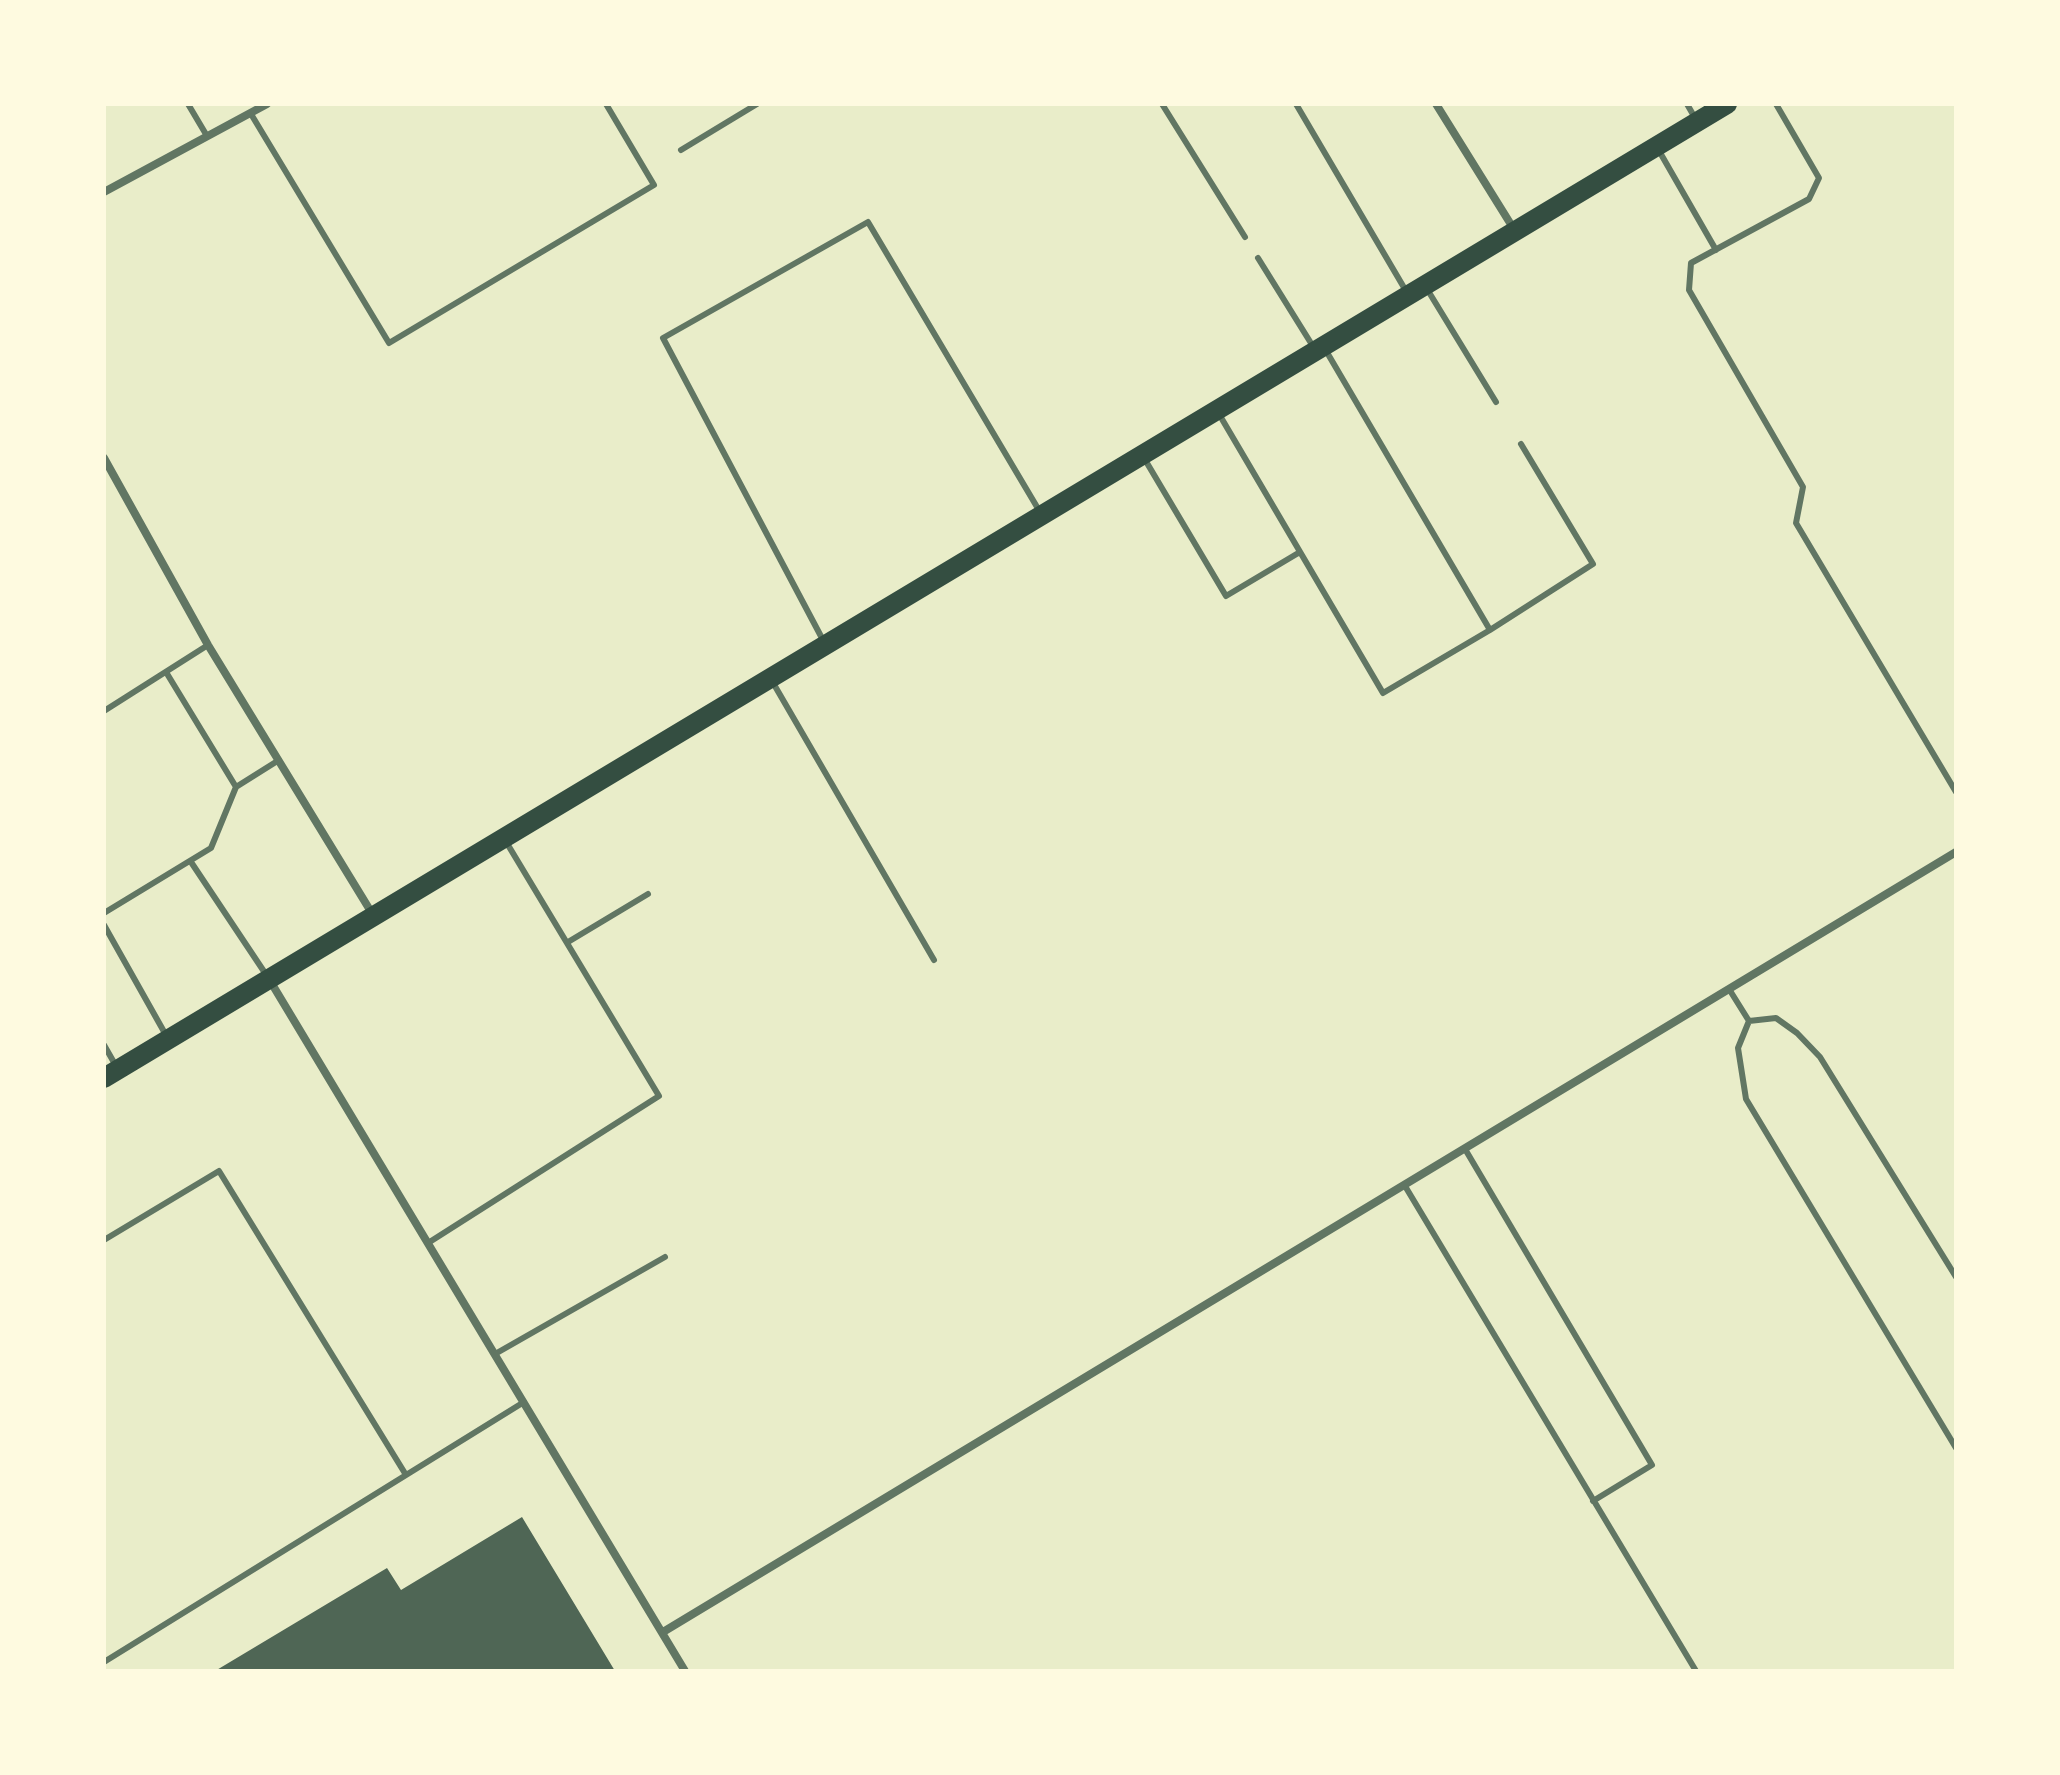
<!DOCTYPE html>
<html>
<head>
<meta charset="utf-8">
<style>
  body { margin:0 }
  #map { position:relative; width:2060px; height:1775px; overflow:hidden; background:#e9edc9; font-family:"Alegreya Sans",sans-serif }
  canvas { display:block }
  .frame { position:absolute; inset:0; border:106px solid #fefae0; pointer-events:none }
</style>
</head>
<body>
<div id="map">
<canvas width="2060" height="1775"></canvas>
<div class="frame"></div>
</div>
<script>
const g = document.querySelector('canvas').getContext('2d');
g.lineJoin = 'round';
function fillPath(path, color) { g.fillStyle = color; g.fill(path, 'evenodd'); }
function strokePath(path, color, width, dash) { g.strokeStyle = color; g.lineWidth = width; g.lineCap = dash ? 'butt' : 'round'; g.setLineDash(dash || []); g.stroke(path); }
fillPath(new Path2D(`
  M522,1517L615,1671H215L387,1568L401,1590Z`), '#4f6655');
strokePath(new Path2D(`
  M188,104L207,136
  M1162,104L1245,237
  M1296,104L1406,291
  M1687,104L1695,118
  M1776,104L1819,178L1809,199L1691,263L1689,290L1803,487L1796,523L1956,792
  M251,114L389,343L654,185L606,104
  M1658,149L1716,250
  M681,150L757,104
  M1258,258L1314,348
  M1427,289L1496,402
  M1219,414L1383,693L1490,630L1325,349
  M1144,458L1226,596L1300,552
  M1490,630L1593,564L1521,444
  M824,642L663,338L868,222L1040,512
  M772,681L934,960
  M104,711L208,645
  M236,787L279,760
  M191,862L267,976
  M104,913L211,848L236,787L166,672
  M104,925L167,1037
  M568,942L648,894
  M1729,989L1749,1021L1738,1048L1746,1099L1956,1448
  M1749,1021L1776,1018L1797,1033L1820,1057L1956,1277
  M104,1045L116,1066
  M1465,1149L1652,1465L1593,1501
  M1405,1186L1696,1671
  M104,1240L219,1171L406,1475
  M428,1243L659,1096L505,840
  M495,1354L665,1257
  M104,1662L524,1402`), '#617663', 6);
strokePath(new Path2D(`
  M1436,104L1515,231
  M104,192L267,104
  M104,458L208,645L373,915
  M269,979L685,1671
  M663,1632L1956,852`), '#617663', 8);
strokePath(new Path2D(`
  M104,1078L1727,104`), '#344e41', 20);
</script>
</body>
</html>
